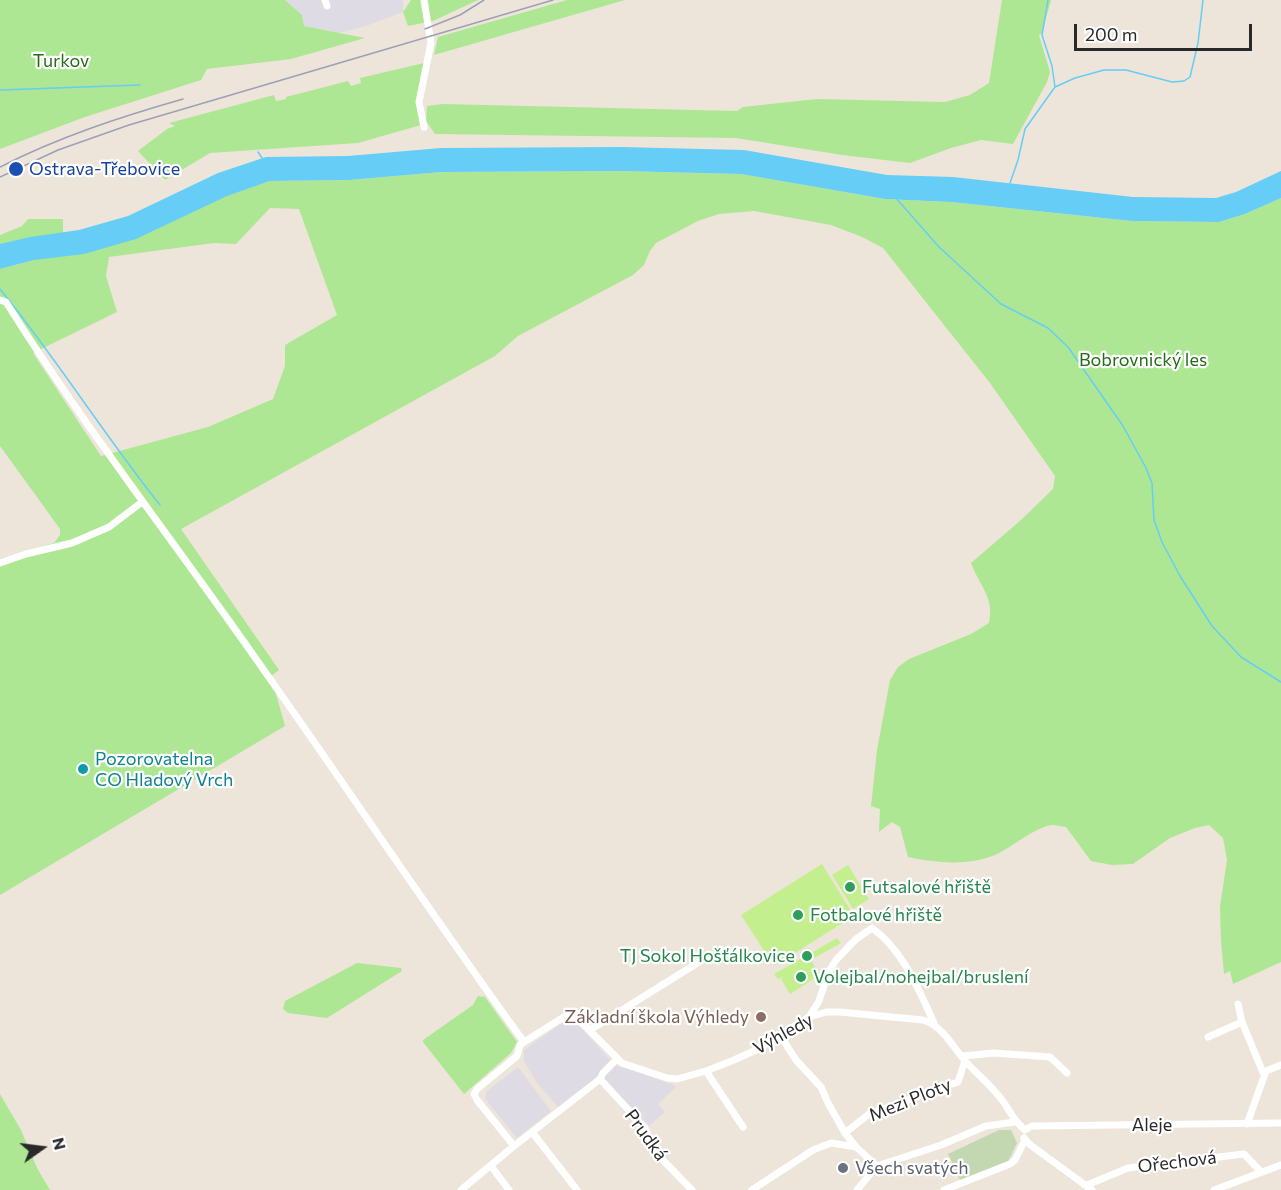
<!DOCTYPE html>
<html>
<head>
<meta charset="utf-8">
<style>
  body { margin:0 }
  #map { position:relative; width:1281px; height:1190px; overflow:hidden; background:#ede5da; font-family:Commissioner,sans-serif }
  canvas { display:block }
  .north { position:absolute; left:12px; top:1118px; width:60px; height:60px; -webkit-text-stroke:4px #fff; paint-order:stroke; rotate:76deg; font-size:16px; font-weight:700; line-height:24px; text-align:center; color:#292929 }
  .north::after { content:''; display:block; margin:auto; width:21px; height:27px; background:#292929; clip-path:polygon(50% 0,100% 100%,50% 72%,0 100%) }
  .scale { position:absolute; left:1074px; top:24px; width:178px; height:27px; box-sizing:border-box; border:3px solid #292929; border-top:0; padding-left:8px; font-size:18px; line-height:21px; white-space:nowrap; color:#292929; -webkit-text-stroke:4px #fff; paint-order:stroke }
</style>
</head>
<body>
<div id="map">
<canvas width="1281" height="1190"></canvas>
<div class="north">N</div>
<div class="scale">200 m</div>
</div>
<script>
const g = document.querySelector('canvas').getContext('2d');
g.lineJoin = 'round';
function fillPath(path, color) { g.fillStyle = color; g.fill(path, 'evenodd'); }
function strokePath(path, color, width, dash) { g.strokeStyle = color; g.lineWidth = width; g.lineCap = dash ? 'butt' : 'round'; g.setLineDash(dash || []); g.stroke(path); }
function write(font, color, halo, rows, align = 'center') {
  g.font = font + ' Commissioner,sans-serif'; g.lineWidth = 4.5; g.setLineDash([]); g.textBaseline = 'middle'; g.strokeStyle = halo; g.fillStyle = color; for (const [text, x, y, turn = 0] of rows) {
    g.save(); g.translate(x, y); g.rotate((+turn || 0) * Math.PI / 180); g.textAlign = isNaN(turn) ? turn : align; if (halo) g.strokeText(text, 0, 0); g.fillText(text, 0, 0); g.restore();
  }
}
fillPath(new Path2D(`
  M285,0H403V12L366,26L339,33L304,26L302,15Z
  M569,1018L582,1029L615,1065L674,1085L676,1087L658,1104L665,1112L649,1126L606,1080L596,1078L559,1108L537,1083L524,1061V1050Z
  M518,1067L551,1111L517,1138L485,1099L486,1092Z`), '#dedbe4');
fillPath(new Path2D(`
  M0,0H285L302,15L304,26L365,38L291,59L207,69L201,80L85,117L0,149Z
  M411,0H478L433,21L408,26L403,12Z
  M567,0H625L434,55L438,37Z
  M1002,0H1051L1042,33L1039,35L1050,72L1047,82L1013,144L981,140L951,148L910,163L842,155L736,138L435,134L426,121L427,106L443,104L737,111L743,107L817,99L945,102L970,95L989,83Z
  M424,63L421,125L358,143L210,153L165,180L138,151L167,129L175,126L169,123L274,95L276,101L286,99V97L348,81L351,86L361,83L360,78Z
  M621,171L741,174L885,199L951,202L1132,221L1219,222L1245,214L1281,198V962L1233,984L1230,971L1224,974L1221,941L1220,907L1227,860L1223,838L1209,825L1195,828L1170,838L1133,864L1112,865L1091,861L1066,827C1062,827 1057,825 1052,825C1035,827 1011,848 995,855C967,866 936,863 908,857L900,827L892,822L879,832L880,809L871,806L877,750L890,680L898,667L909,659L971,634L989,623C995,598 979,585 971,563L1021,520L1053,489L1055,476L990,383L883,248L862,237L831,225L754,211L719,214L698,221L656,243L650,251L644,265L633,275L518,336L495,356L181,529L279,670L271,676L285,726L0,895V559L54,543L60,535V529L0,446V269L34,260L270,181L349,180L442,172ZM270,208L299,209L337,315L285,345V366L273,399L208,427L101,456L33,353L117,312L106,276L109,257L214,243L236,244Z
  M28,219H63V235L0,246V235L22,226Z
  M357,963L401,968L402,971L327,1018L288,1013L283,1009L285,1001Z
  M478,996L485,997L517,1042L511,1053L464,1094L423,1042V1040L473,1005Z
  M0,1094L21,1130L37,1168L50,1190H0Z`), '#aee793');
fillPath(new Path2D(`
  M999,1130H1011L1017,1143L1008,1162L961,1182L948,1154Z`), '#c3d8b0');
fillPath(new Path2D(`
  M822,864L854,916L774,966L741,915Z
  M848,865L869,899L853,909L832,875Z
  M837,938L841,943L811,960L820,975L790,994L781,979L785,976L778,979L774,974Z`), '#c4ef8e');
fillPath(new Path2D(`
  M621,147L744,150L887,175L953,177L1133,197L1216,198L1236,192L1281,171V198L1245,214L1219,222L1132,221L951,202L885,199L741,174L621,171L442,172L349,180L270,181L227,196L136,239L84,254L34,260L0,269V244L30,237L79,230L128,216L218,173L266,157L348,156L441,148Z`), '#66cdf6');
strokePath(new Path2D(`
  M1048,0L1042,35L1052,66L1055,87
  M0,90L140,85
  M258,152L262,158
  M1010,183L1018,160L1025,129L1055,87L1075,78L1104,70H1126L1172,82L1184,81L1190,77L1198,43L1203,0
  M896,198L939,247L1001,304L1048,328L1068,347L1123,426L1146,468L1152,483L1154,520L1162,542L1180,576L1212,626L1241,657L1281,682
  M0,289C57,359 104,435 160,505`), '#66cdf6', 1.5);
strokePath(new Path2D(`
  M325,0L327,6
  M424,127L419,102L431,43L424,0
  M0,300L6,302C73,409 149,509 222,611C324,753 421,900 524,1042
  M0,563L26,554L72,543L109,527L142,502
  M1238,1004L1242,1022
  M809,1017L819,1001L828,973L836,960L856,939L872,928C903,950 919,990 934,1023
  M590,1030L707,957
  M780,1035L796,1060L821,1087L829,1105L845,1133L856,1147L877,1166
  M1208,1037L1242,1022L1264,1075
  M962,1056L994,1053L1050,1057L1067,1073
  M706,1071L743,1127
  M600,1079L645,1128L655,1152L692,1190
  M1247,1124L1266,1071L1281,1065
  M1025,1130L1032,1126L1281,1123
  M532,1132L577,1190
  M845,1133L869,1114L958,1082L965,1061
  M1024,1138L1029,1144L1092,1190
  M514,1146L600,1079L603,1073L617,1059
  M491,1166L509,1190
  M877,1166L941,1145L986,1126L1015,1122
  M1087,1185L1128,1168L1244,1154L1261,1172
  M461,1190L514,1146L477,1100L474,1094L477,1089L517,1056L520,1045L524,1042L567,1015L573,1016L578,1019L622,1063L667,1078L677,1079L706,1071L734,1060L756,1050L809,1017L826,1012H840L923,1020C944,1027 952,1046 966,1062C978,1075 992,1086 1002,1100C1011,1112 1013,1120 1025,1130
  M752,1190L813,1150L831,1143L856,1147
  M857,1190L877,1166
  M944,1190L1010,1164L1015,1160L1025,1140
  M1214,1190L1281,1165`), '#fff', 7);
strokePath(new Path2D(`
  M425,29L460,15L484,0
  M0,167C59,137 120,117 183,99
  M0,177L58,150L129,125L553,0`), '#9da0b5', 1.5);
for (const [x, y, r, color] of [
  [16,169,8,"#1a4fb4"],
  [83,769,6,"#0f9aa8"],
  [850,887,6,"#2e9e5b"],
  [798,915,6,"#2e9e5b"],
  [807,956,6,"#2e9e5b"],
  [801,977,6,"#2e9e5b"],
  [761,1017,6,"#8d6e63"],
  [843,1168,6,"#6b7280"]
]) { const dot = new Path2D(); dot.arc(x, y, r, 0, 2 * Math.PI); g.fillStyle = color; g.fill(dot); strokePath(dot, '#fff', 2); }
write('18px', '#256b15', '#fff', [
  ["Turkov",61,61],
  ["Bobrovnický les",1143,360]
]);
write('18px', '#164399', '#fff', [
  ["Ostrava-Třebovice",29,169]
], 'left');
write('18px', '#0d838f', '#fff', [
  ["Pozorovatelna",95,759],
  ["CO Hladový Vrch",95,780]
], 'left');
write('18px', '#27864d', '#fff', [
  ["Futsalové hřiště",862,887],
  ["Fotbalové hřiště",810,915],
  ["TJ Sokol Hošťálkovice",795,956,"right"],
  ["Volejbal/nohejbal/bruslení",813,977]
], 'left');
write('18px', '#785e54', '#fff', [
  ["Základní škola Výhledy",749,1017]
], 'right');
write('18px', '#292929', '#fff', [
  ["Výhledy",783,1034,-29],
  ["Mezi Ploty",910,1100,-22],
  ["Aleje",1152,1125],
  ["Prudká",646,1135,54],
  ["Ořechová",1177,1162,-7]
]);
write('18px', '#5b616d', '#fff', [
  ["Všech svatých",855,1168]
], 'left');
</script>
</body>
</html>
